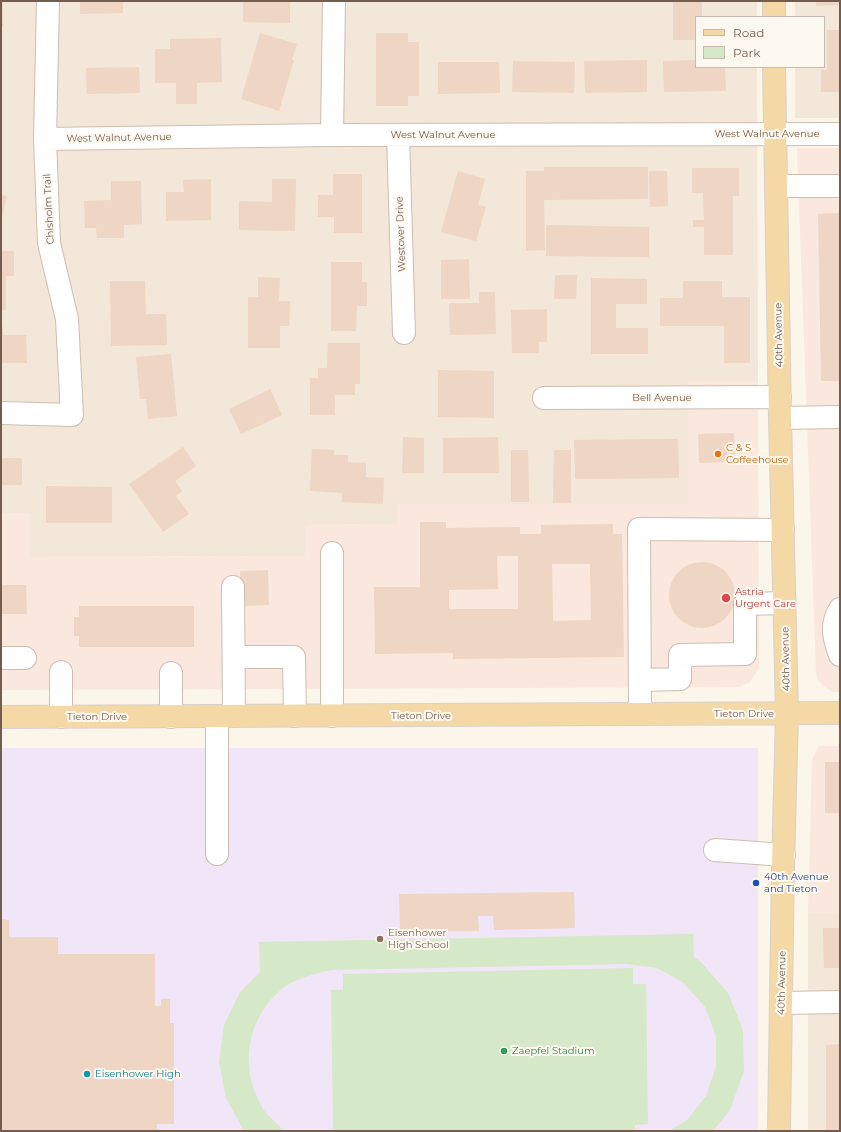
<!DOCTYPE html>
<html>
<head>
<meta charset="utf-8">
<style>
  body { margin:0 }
  #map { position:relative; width:841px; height:1132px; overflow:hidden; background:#fbf5ea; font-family:Montserrat,sans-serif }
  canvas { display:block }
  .frame { position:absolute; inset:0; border:2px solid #745c4f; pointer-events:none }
  .legend { position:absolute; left:695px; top:16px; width:130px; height:52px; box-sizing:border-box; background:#fef9f0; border:1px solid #c7bab0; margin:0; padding:5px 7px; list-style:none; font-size:12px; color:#745c4f }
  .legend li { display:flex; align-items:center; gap:8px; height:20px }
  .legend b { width:20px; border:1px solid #c7bab0 }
</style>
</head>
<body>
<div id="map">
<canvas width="841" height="1132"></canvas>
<div class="frame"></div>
<ul class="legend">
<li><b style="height:5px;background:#f4d9a7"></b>Road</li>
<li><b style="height:11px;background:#d5e8c8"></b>Park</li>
</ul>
</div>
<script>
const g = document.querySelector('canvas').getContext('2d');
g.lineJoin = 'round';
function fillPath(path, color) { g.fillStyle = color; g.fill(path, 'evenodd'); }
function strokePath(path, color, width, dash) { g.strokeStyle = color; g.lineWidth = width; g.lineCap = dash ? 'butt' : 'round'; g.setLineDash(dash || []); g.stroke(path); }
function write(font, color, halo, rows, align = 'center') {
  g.font = font + ' Montserrat,sans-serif'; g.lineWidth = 4; g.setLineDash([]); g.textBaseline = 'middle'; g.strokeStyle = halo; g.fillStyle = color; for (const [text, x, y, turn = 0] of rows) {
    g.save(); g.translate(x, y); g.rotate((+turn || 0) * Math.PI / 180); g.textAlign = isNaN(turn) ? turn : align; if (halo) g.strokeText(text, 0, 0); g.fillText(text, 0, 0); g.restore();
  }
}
fillPath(new Path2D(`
  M1,1H757V17H696V67H757L758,381L688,382V504H397V524L305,525V556L30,557L29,513H1Z
  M795,1H840V118H795V67H824V17H795Z
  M808,914H840V1131H808Z`), '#f2e7d8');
fillPath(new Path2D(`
  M797,148H840V692H833L825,687L817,679L816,671Z
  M688,381H758L759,668L750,682L739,687L1,690V513H30V557L305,556V525L397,524V504H688Z
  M819,746H840V914H808L812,760Z`), '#fae7de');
fillPath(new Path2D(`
  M1,748H758V1131H1Z`), '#f1e6f8');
fillPath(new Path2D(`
  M693,934L694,957L701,962L728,993L743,1030L744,1071L730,1110L713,1131H669L687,1120L706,1096L716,1067V1036L705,1007L684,983L657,968L627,964L331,970C315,974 297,978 283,988C249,1015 239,1063 259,1101C261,1105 263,1110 267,1114C272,1120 279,1125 284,1131H244L226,1098L219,1062L224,1025L240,992L260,972L259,942Z
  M633,968V984H646L648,1124L635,1125V1131L333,1130L331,990H343V974Z`), '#d5e8c8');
fillPath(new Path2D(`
  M80,1H123V13L80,14Z
  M243,1H290V23L243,22Z
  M673,1H702V17H696V40H673Z
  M816,1H840V5L816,6Z
  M1,2H3V26H1Z
  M827,30H840V92H821V70H827Z
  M260,33L297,44L292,60H294L279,111L241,99Z
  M376,33H408V42H419V96H408V106H376Z
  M221,38L222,82L197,83V104H176V83H155V49H170V39Z
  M647,60V92L585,93L584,61Z
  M696,60V67H725L726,91L664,92L663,61Z
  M513,61L575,62L574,93L512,92Z
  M438,62H499L500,93L438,94Z
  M139,67L140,93L87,94L86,68Z
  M544,167H648V199L544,200L545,250L526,251V171H544Z
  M692,168H739V196H733V255H704V227H693V220H704L703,193H692Z
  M458,171L485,179L478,205L486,207L476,241L441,232Z
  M649,171H667L668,206L650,207Z
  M333,174H362V233H334V217H318V195H333Z
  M211,179V220L166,221V192H184L183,180Z
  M272,179H296L295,231L239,230V201L272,202Z
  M111,181H141L142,224L124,225V238H97L96,228H85L84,201L111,200Z
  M1,195L7,196L2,217H1Z
  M840,213V381H821L818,214Z
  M546,225L649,227V257L546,256Z
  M1,251H14V276H6V310H1Z
  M469,259L470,299H441V260Z
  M331,262H362V282H367V306H357L356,331H331Z
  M555,275H577L576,299H554Z
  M258,277L280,278L279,301H290L289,326H280V348H248V297H258Z
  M591,278L647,279V304H616V328H648V354H591Z
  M110,281H145L146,314H166L167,345L111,346Z
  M683,281H722V297H750V363H724V326H660V298H683Z
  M479,292H495L496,334L450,335L449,303H479Z
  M547,309V342H539V353H512L511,310Z
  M1,327H3V335H26L27,363H1Z
  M328,343H360V384H355V395H335V415H310V378H318V368H327Z
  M171,354L177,416L148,419L146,399H140L136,357Z
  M438,370L494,371V418L438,417Z
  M270,389L282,415L241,434L229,409Z
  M734,433L735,462L699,463L698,434Z
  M403,437L424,438V473H402Z
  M498,437L499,473H443V438Z
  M678,439L679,478L575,479L574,440Z
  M183,447L196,466L175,481L182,491L176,496L189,514L163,532L129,484Z
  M312,449L334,450V455H348V462L366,463V477L384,478L383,504L342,502V493L310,491Z
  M511,450H528L529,502H511Z
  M554,450H571V503H553Z
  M1,458H22V485H1Z
  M46,486L112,487V523H46Z
  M420,522H446V528L520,527V534H541V525L613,524V534H622L624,657L453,659V653L375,654L374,587H420ZM497,556H518V609H449V590L498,589ZM552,564H590L591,620L553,621Z
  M669 595a33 33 0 1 1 66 0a33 33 0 1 1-66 0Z
  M268,570L269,605L241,606L240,571Z
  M1,585H26L27,614H1Z
  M79,606H194V647H79V636H74V617H79Z
  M825,762H840V813H825Z
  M574,892L575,928L494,930L493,916H478L479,931L400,932L399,894Z
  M1,919L9,920V937H58V954H155V1006H161V999H170V1023H174V1124H157V1131H1Z
  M823,928H840V968H824Z
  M840,1044V1131H826V1045Z`), '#efd5c3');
const minor = new Path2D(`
  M332,135L334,1
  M398,135L404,333
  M45,139L332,135L840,134
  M776,186H840
  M544,398L780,397
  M1,413L72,415L67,319L49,243L45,139L48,1
  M780,418L840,417
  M233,587L234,716
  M840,609C830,625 834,639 840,655
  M234,657H294L295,716
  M1,658H25
  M61,672V717
  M171,673V717
  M640,680L680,679V655L745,654V604L785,603
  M640,714L639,529L783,530
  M332,716V553
  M715,850L784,855
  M217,854V716
  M781,1003L840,1002`);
const major = new Path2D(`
  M774,1V17
  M774,67L780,418L787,714L783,866L779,1131
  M1,717L840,713`);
strokePath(minor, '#cdbdb0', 24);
strokePath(major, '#d8d1ce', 24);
strokePath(minor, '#fff', 22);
strokePath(major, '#f4d9a7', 22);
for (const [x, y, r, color] of [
  [718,454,4,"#e8710a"],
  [726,598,5,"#e0444e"],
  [756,883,4,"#1a4fb4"],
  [380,939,4,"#8d6e63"],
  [504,1051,4,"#2e9e5b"],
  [87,1074,4,"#0f9aa8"]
]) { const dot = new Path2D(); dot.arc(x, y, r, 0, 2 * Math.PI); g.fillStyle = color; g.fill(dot); strokePath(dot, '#fef9f0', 1.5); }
write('10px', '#745c4f', '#fef9f0', [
  ["West Walnut Avenue",767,134],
  ["West Walnut Avenue",443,135],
  ["West Walnut Avenue",119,138,-1],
  ["Chisholm Trail",49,209,-93],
  ["Westover Drive",401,234,-92],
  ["40th Avenue",779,335,-91],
  ["Bell Avenue",662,398],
  ["40th Avenue",786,659,-91],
  ["Tieton Drive",744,714],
  ["Tieton Drive",421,716],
  ["Tieton Drive",97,717],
  ["40th Avenue",782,983,-89]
]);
write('10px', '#c56008', '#fef9f0', [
  ["C & S",726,448],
  ["Coffeehouse",726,460]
], 'left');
write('10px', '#be3a42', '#fef9f0', [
  ["Astria",735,592],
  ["Urgent Care",735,604]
], 'left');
write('10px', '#164399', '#fef9f0', [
  ["40th Avenue",764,877],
  ["and Tieton",764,889]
], 'left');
write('10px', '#785e54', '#fef9f0', [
  ["Eisenhower",388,933],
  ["High School",388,945]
], 'left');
write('10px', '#27864d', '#fef9f0', [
  ["Zaepfel Stadium",512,1051]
], 'left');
write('10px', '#0d838f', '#fef9f0', [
  ["Eisenhower High",95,1074]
], 'left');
</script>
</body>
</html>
